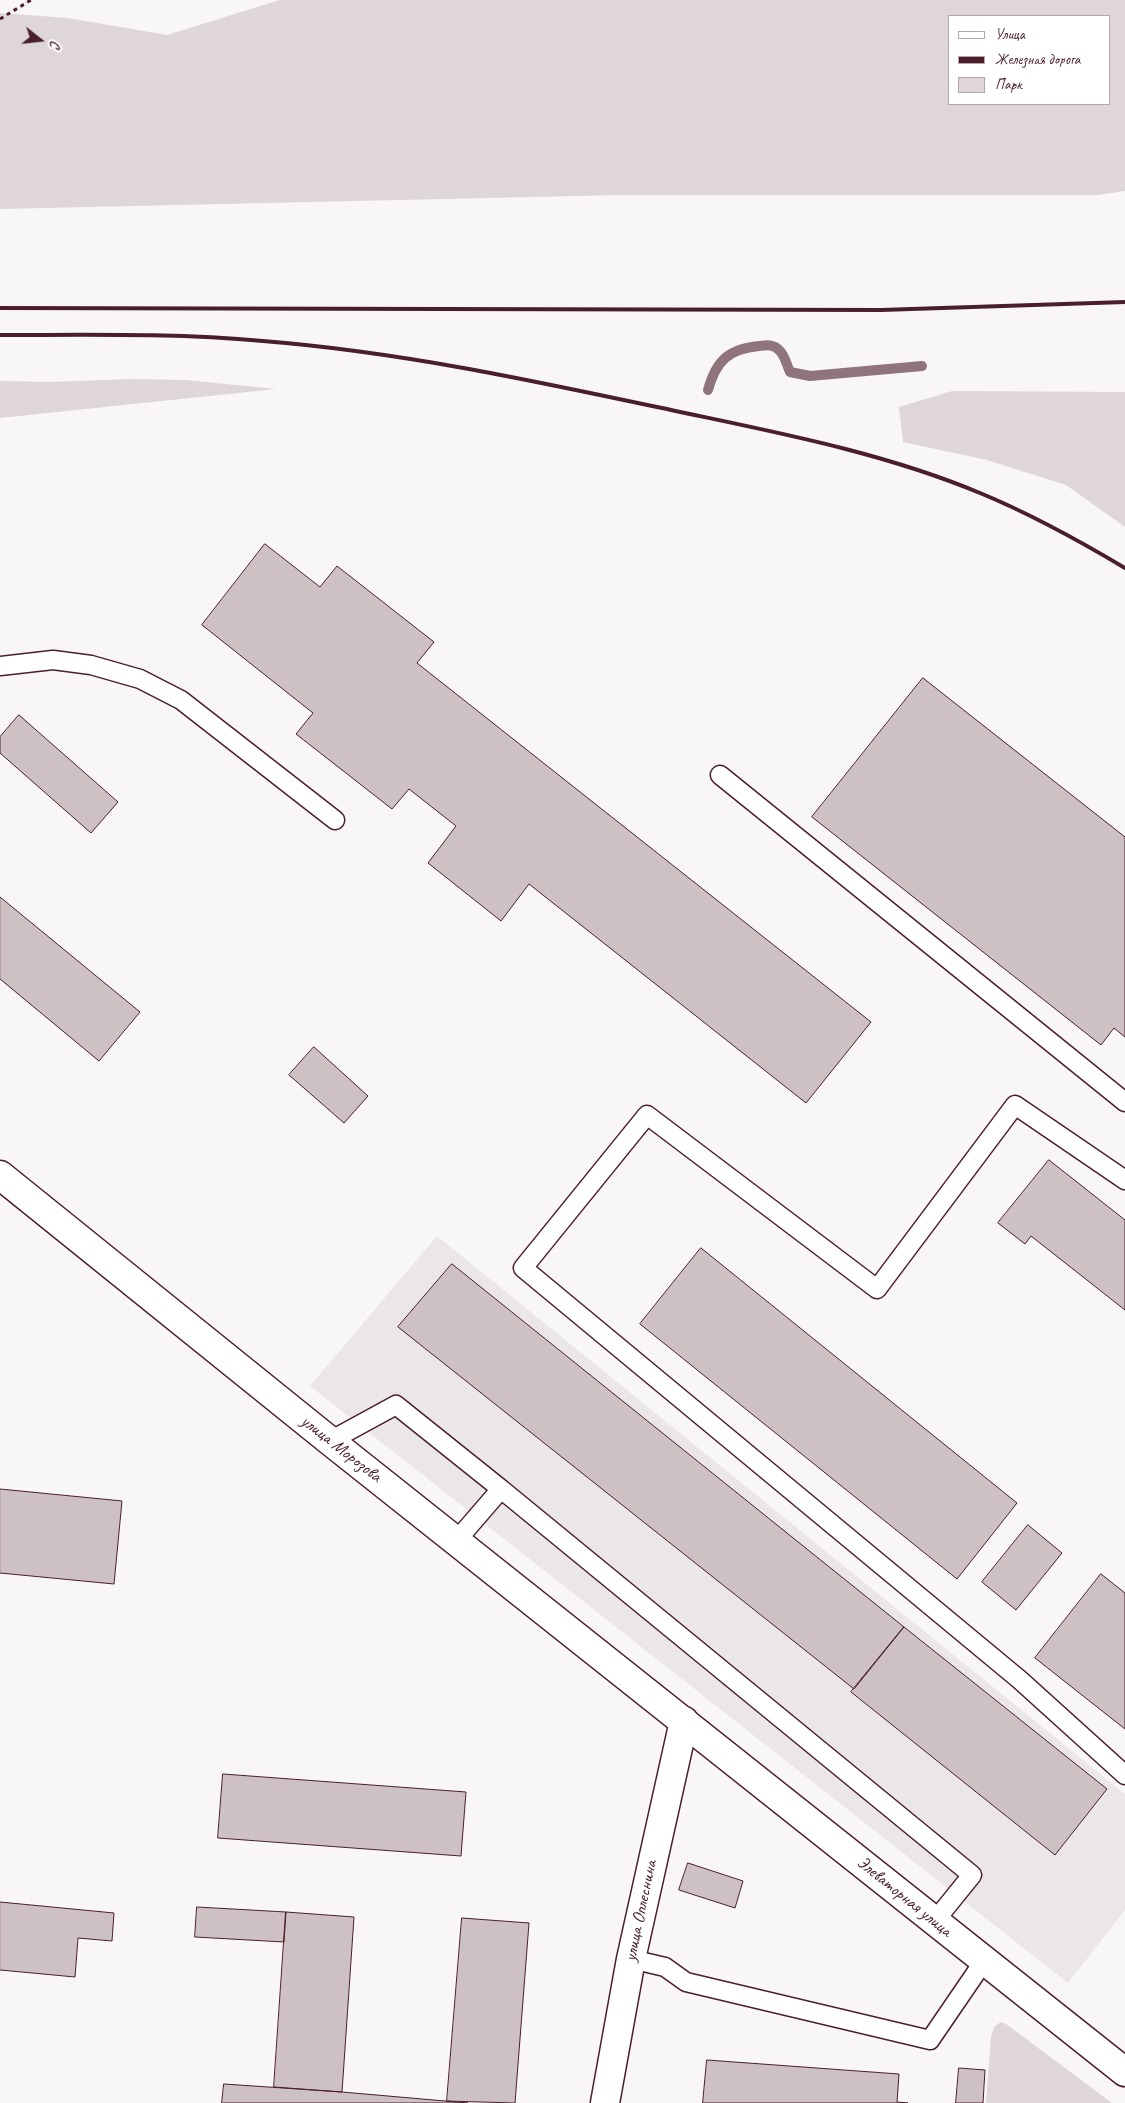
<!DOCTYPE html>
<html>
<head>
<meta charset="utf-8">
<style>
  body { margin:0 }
  #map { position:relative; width:1125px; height:2103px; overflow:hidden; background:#f8f6f7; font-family:Caveat,sans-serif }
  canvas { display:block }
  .legend { position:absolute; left:948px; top:15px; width:162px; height:90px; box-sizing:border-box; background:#fff; border:1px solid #b7a5aa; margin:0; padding:6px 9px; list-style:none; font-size:15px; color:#4a1f2b }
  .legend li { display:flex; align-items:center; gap:10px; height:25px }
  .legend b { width:25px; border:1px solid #b7a5aa }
  .north { position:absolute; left:15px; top:15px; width:50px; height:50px; -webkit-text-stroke:4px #fff; paint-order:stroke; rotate:106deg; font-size:14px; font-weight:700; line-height:20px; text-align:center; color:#4a1f2b }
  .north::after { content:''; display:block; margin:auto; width:18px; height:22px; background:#4a1f2b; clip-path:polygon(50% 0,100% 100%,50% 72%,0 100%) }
</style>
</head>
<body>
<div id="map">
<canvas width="1125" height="2103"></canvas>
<ul class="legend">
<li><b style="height:6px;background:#fff"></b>Улица</li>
<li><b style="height:6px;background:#4a1f2b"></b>Железная дорога</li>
<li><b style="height:14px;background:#ded6d9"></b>Парк</li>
</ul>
<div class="north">С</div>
</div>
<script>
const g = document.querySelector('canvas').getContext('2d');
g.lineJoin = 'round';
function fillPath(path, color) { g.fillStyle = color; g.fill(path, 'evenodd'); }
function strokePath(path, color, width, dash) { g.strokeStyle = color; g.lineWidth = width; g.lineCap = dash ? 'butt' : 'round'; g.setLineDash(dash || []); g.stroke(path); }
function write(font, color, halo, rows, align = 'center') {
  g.font = font + ' Caveat,sans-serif'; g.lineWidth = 4; g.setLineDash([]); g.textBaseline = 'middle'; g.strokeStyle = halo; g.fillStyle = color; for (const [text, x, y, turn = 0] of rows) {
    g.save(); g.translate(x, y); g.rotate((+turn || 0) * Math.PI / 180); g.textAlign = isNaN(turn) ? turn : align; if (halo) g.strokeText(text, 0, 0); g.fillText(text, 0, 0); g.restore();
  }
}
fillPath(new Path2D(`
  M437,1236L1125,1794V1910L1068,1983L310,1386Z`), '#ebe6e8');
fillPath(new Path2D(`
  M280,0H1125V191L1098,195H621L0,209V13L68,18L167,35ZM949,16H1109V104H949Z
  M131,379L185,380L276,389L0,418V381L51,382Z
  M952,391L1125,392V527L1066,485L987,460L903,442L899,407Z
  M1001,2022L1006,2024L1112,2103H986L991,2036L995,2026Z`), '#ded6d9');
strokePath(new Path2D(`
  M708,390C716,361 728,349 759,346C768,345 774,344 780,351C785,356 787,366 790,372L810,376L922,366`), '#8f747b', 10);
const building = new Path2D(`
  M265,544L320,587L337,566L434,642L417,663L871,1022L806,1103L529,884L501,921L428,863L456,826L409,789L392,809L296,734L313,713L202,625Z
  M923,678L1125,837V1037L1114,1028L1101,1045L812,817Z
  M19,715L118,802L91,833L0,753V737Z
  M0,897L140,1012L99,1061L0,979Z
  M314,1047L368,1096L344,1123L289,1075Z
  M1049,1160L1125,1220V1310L1031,1236L1025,1244L998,1223Z
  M701,1248L1017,1503L957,1579L640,1324Z
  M452,1264L904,1627L854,1689L398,1327Z
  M0,1489L122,1501L114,1584L0,1573Z
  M1028,1525L1062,1553L1016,1610L982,1582Z
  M1101,1574L1125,1593V1729L1035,1658Z
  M904,1627L1107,1789L1055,1855L851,1692Z
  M223,1774L466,1792L461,1856L218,1838Z
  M688,1863L743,1881L735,1908L679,1890Z
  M0,1902L114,1913L112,1941L78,1938L75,1977L0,1970Z
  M197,1907L286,1912L284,1942L195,1937Z
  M286,1912L354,1917L342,2092L274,2087Z
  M462,1918L529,1923L515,2103L447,2101Z
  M707,2060L899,2074L897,2102L908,2103H703Z
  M959,2068L985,2070L983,2103H956Z
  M224,2084L342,2092L468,2103H222Z`);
fillPath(building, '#cdc1c4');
strokePath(building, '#4a1f2b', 1);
const service = new Path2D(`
  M0,666L53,660L91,665L140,679L181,700L335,820
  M720,775L1125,1102
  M1125,1180L1015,1105L877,1289L647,1115L523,1268L1020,1680L1125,1775
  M330,1441L396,1405L501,1489L457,1540
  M501,1489L972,1875L934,1922
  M631,1959L665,1967L686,1982L930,2040L984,1961`);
const tertiary = new Path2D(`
  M605,2103L631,1959L684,1721`);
const secondary = new Path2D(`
  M0,1175L330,1441L1125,2072`);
strokePath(service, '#4a1f2b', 21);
strokePath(tertiary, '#4a1f2b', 31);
strokePath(secondary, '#4a1f2b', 31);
strokePath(new Path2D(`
  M0,19L31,0`), '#4a1f2b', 3, [4, 4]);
strokePath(service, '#fff', 18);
strokePath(tertiary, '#fff', 28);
strokePath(secondary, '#fff', 28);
strokePath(new Path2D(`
  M0,308L881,310L1125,302
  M0,335C87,335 176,333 263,341C401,352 535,381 671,410C774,432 882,452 980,493C1031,514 1078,540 1125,568`), '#4a1f2b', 4);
write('18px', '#4a1f2b', '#fff', [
  ["улица Морозова",341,1449,38],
  ["Элеваторная улица",904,1897,39],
  ["улица Оплеснина",641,1911,-78]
]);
</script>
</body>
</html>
